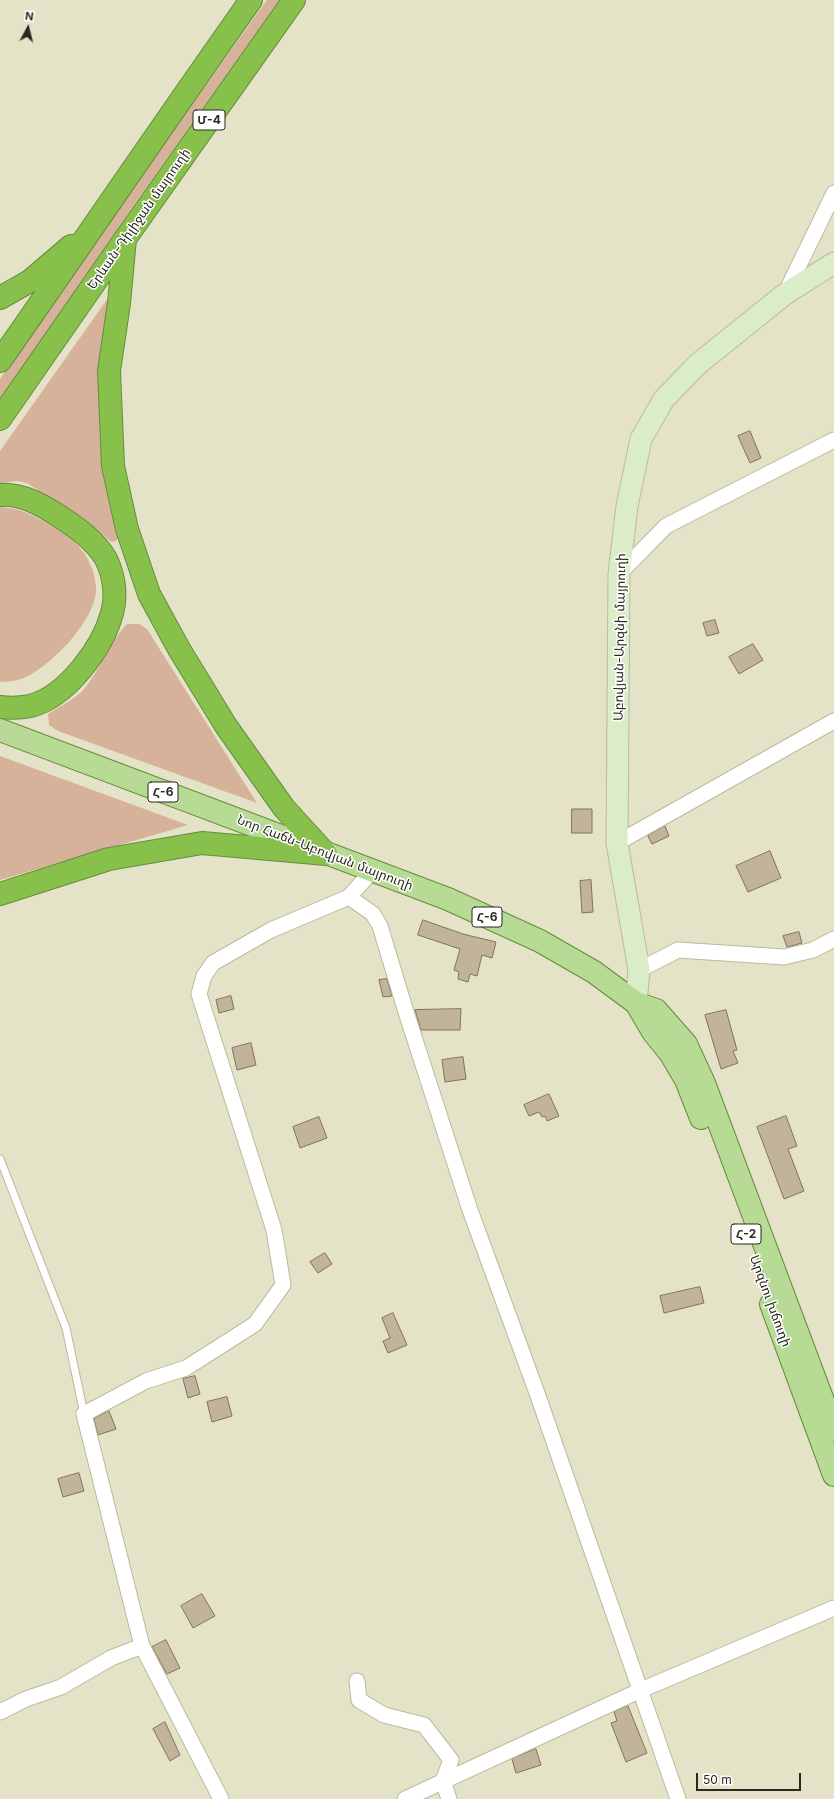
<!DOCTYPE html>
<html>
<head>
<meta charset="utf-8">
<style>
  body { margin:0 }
  #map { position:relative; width:834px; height:1799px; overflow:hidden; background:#e4e3c7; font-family:Inter,sans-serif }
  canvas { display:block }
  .north { position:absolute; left:8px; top:8px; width:40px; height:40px; -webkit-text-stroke:3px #fff; paint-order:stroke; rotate:7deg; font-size:11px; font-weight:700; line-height:16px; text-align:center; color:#2a291f }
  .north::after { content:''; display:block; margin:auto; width:14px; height:18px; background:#2a291f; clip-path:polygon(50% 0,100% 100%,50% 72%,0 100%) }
  .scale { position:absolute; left:696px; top:1773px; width:105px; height:18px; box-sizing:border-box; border:2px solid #2a291f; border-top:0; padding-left:5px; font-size:12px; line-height:14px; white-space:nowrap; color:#2a291f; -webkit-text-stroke:3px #fff; paint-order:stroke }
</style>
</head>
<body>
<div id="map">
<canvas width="834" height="1799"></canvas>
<div class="north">N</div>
<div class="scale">50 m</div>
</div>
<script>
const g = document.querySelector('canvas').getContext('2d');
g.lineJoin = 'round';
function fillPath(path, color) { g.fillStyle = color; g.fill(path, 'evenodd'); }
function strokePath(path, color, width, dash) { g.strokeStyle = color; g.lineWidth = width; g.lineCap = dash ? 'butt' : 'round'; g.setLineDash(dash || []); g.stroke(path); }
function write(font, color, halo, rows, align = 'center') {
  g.font = font + ' Inter,"Noto Sans Armenian",sans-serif'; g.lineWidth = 3; g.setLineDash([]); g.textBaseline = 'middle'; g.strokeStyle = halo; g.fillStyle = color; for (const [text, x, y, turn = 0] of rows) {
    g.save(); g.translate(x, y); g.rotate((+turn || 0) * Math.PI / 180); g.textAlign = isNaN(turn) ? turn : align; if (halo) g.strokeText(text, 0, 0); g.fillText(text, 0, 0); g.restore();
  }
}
fillPath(new Path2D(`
  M267,0H280L136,202L0,400V379L114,214Z
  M108,298L100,374L119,536L116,541L111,542L98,530L27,483L18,481L0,483V451Z
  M0,507C21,508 32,515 51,525C75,539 93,556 96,586C99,617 50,669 21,679C15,681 7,682 0,682Z
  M127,624H139L147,629L257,803L58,731L49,725L48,714C60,706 74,700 84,689C101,669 109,642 127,624Z
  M0,756L188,825L0,880Z`), '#d7b29b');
const building = new Path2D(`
  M750,431L761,458L750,463L738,436Z
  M715,620L719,633L707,636L703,623Z
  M753,644L763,660L739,674L729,657Z
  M572,809H592V833H572Z
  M665,826L669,836L652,844L648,836Z
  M770,851L781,878L748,892L736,866Z
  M591,880L593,912L582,913L580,881Z
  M423,920L463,934L496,942L492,958L482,955L477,976L470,974L468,982L458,979L459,972L454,970L460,949L418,935Z
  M799,932L802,943L787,947L783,936Z
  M387,979L392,996L383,997L379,980Z
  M231,996L234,1009L219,1013L216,1000Z
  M461,1009L460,1030H421L415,1010Z
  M726,1010L737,1050L733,1051L738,1063L721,1069L705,1015Z
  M251,1043L256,1065L237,1070L232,1048Z
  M463,1057L466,1079L445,1082L442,1060Z
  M549,1094L559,1116L547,1121L545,1116L542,1117L539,1112L529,1116L524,1105Z
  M786,1116L797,1146L788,1149L804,1191L784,1199L757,1127Z
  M319,1117L327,1138L300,1148L293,1127Z
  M325,1253L332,1264L318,1273L310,1262Z
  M700,1287L704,1303L664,1313L660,1296Z
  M393,1313L407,1345L388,1353L383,1341L390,1338L382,1318Z
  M195,1376L200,1394L188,1398L183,1379Z
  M227,1397L232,1416L212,1422L207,1402Z
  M109,1411L116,1429L98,1435L94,1419Z
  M79,1473L84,1491L63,1497L58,1479Z
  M202,1594L215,1616L193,1628L181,1606Z
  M166,1640L180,1668L167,1674L152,1647Z
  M628,1706L647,1753L626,1762L611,1723L617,1721L614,1712Z
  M165,1722L180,1755L170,1761L153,1729Z
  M536,1749L541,1765L516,1773L512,1759Z`);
fillPath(building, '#c2b39b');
strokePath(building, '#80725c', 1);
const lane = new Path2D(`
  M0,1159L66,1328L84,1414`);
const street = new Path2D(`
  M785,294L834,193
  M619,574L666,526L834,440
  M617,843L834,721
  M349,897L373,914L380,926L406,1012L470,1210L537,1393L678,1799
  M639,970L678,950L784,957L813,950L834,939
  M357,1681L359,1700L384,1715L424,1725L451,1760L443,1781L449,1799
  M0,1712L26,1699L61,1687L111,1658L142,1646
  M221,1799L142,1646L84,1414L146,1381L186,1368L255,1324L283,1285L274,1230L199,994L204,976L213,963L271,930L349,897L372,871
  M405,1799L641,1690L834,1608`);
const secondary = new Path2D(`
  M636,1003L639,970L617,843L619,574L627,506L641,439L664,399L698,364L785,294L834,263`);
const primary = new Path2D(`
  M0,730L448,899L540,941L594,972L636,1003L656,1010L686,1044L704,1083L834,1430
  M636,1003L653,1032L670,1053L686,1080L701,1118
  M771,1304L834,1475`);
const highway = new Path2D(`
  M125,239L119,303L109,371L113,466L127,529L149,594L179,649L226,726L284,808L326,854
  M0,298L30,281L71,246
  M0,361C84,241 166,120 251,0
  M0,419L125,239L294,0
  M0,495C21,493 42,505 59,516C76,527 96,541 106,559C114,575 117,596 112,613C103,647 67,697 30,706C20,708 10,708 0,707
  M0,894L109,859L202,843L326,854`);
strokePath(lane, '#bbba9f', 9);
strokePath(street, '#bbba9f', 17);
strokePath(secondary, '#bbba9f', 23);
strokePath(primary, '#668c3c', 24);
strokePath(highway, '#668c3c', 24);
strokePath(lane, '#fff', 7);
strokePath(street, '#fff', 15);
strokePath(secondary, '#dbecc9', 21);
strokePath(primary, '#b7da94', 22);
strokePath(highway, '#87c14c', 22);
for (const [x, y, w] of [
  [209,120,32],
  [163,792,30],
  [487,917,30],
  [746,1234,30]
]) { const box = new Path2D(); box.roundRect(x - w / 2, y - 10, w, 20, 3); g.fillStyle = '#fff'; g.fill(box); strokePath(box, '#2a291f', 1); }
write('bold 12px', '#2a291f', null, [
  ["Մ-4",209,120],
  ["Հ-6",163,792],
  ["Հ-6",487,917],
  ["Հ-2",746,1234]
]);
write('13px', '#2a291f', '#fff', [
  ["Երևան-Դիլիջան մայրուղի",139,219,-55],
  ["Աբովյան-Արզնի մայրուղի",620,637,-89],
  ["Նոր Հաճն-Աբովյան մայրուղի",325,853,21],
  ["Արզնու խճուղի",770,1301,70]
]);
</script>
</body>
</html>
